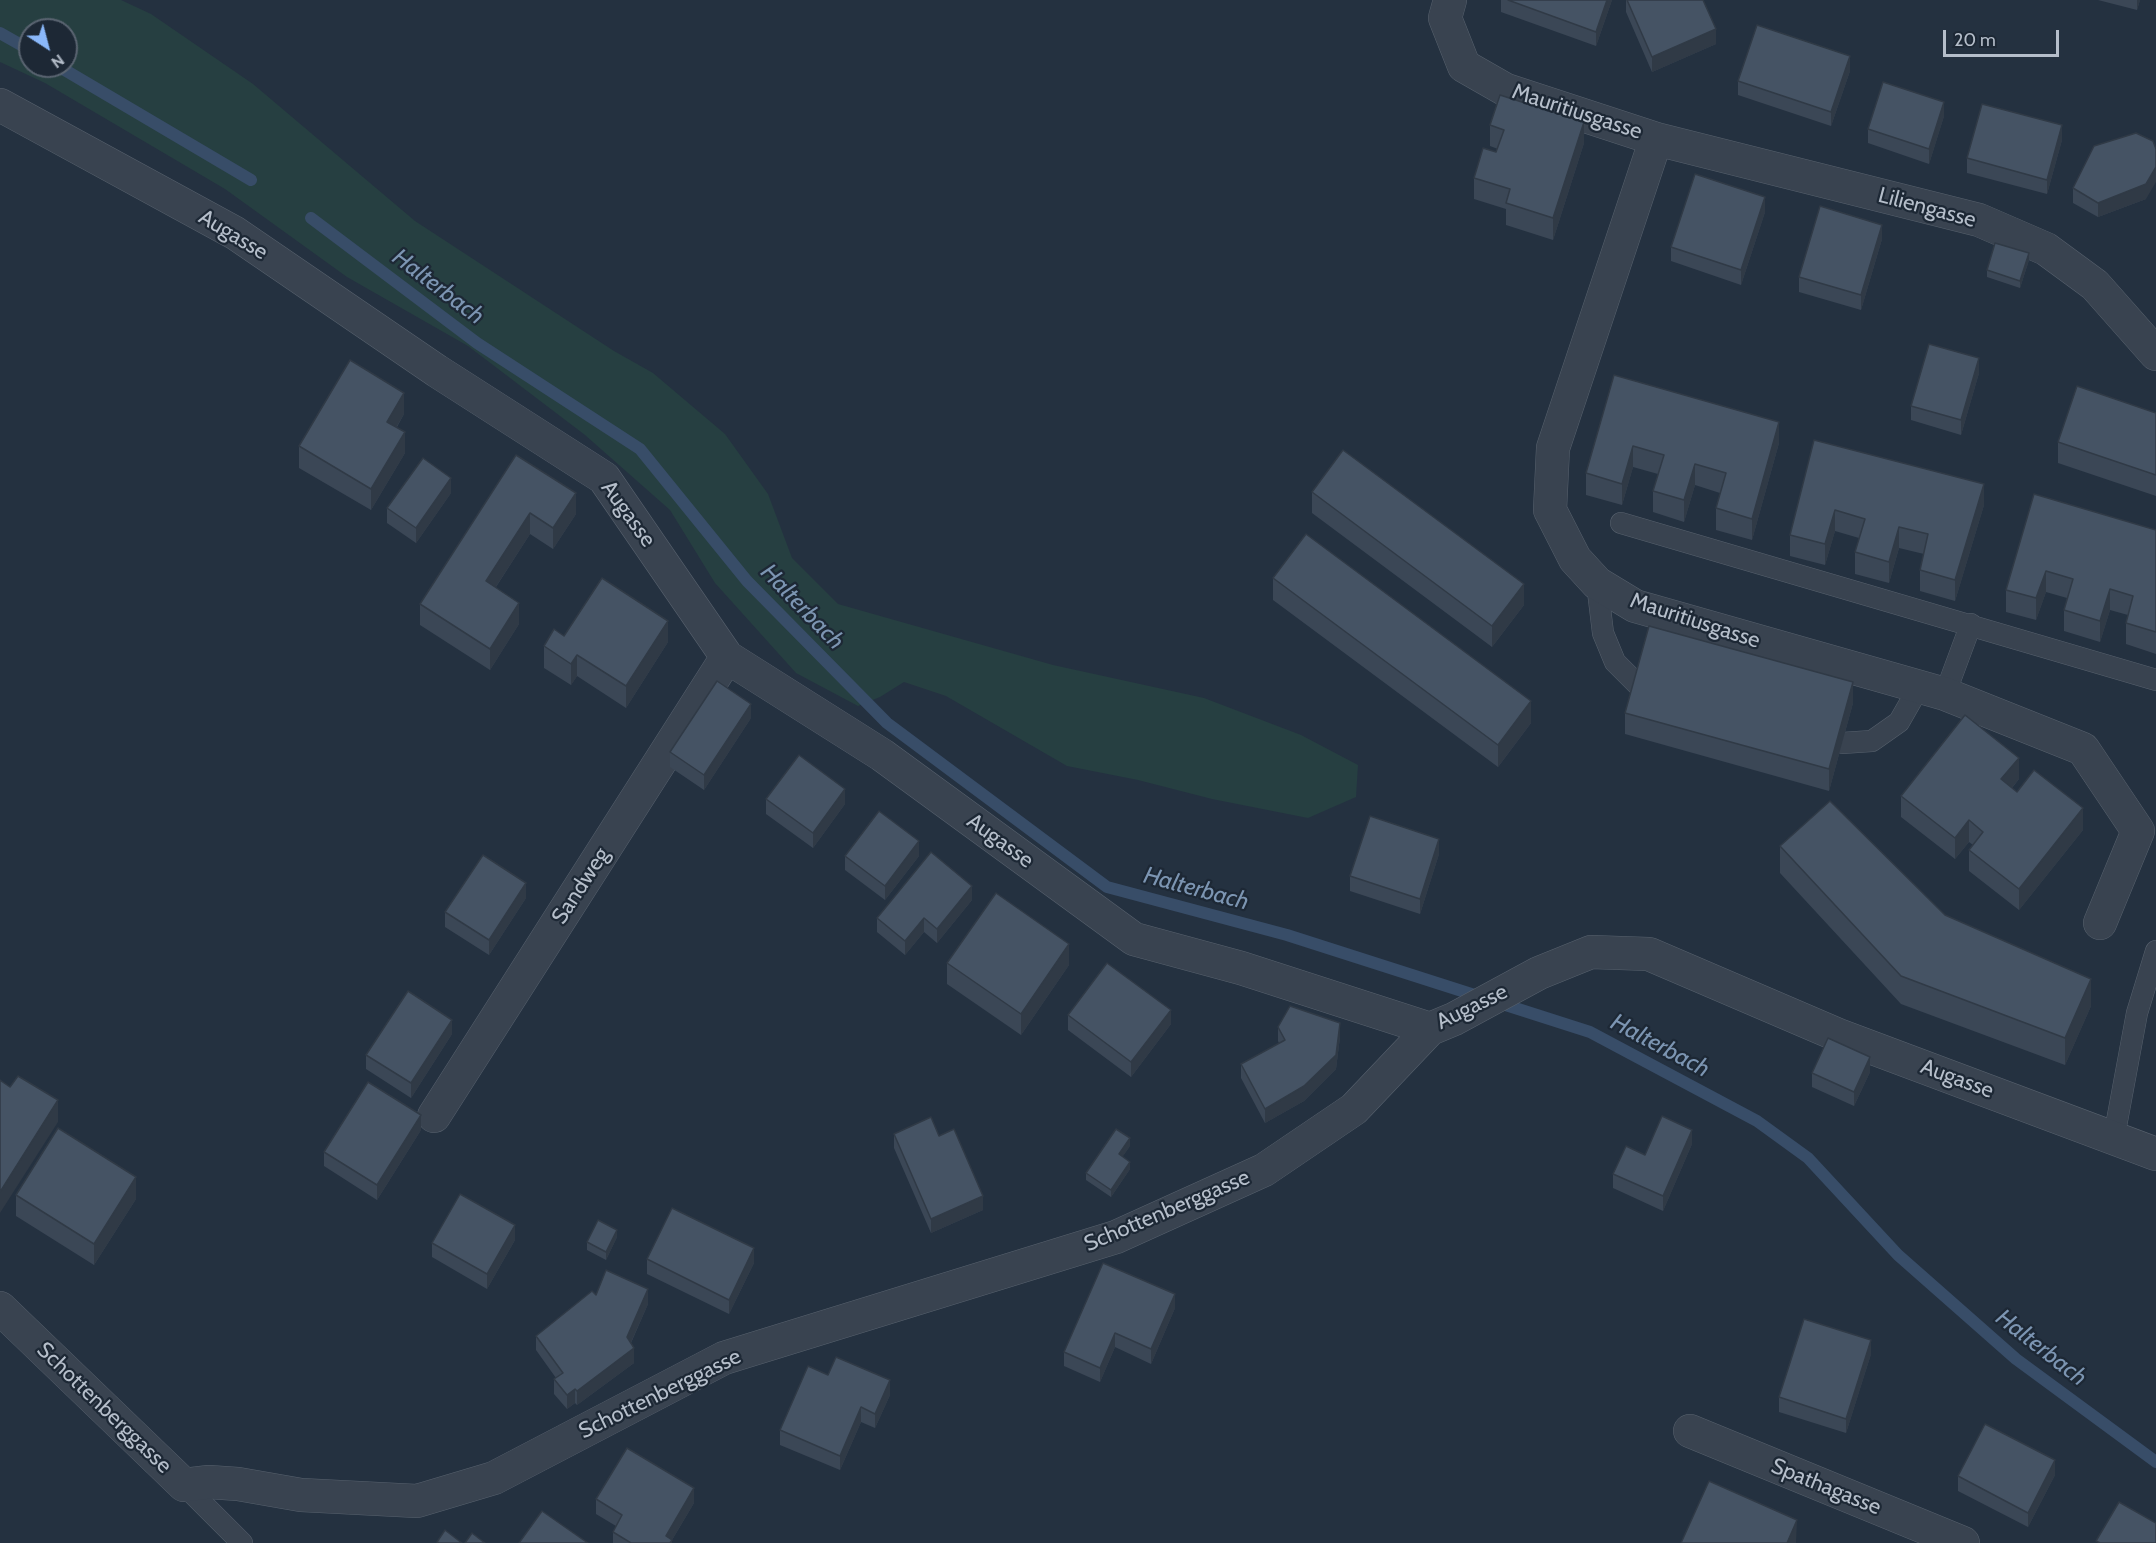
<!DOCTYPE html>
<html>
<head>
<meta charset="utf-8">
<style>
  body { margin:0 }
  #map { position:relative; width:2156px; height:1543px; overflow:hidden; background:#243140; font-family:Cabin,sans-serif }
  canvas { display:block }
  .north { position:absolute; left:18px; top:18px; width:60px; height:60px; box-sizing:border-box; background:#1d2835; border:2px solid #5a6471; border-radius:50%; rotate:144deg; font-size:16px; font-weight:700; line-height:24px; text-align:center; color:#b5beca }
  .north::after { content:''; display:block; margin:auto; width:21px; height:27px; background:#8ab8fa; clip-path:polygon(50% 0,100% 100%,50% 72%,0 100%) }
  .scale { position:absolute; left:1943px; top:30px; width:116px; height:27px; box-sizing:border-box; border:3px solid #b5beca; border-top:0; padding-left:8px; font-size:18px; line-height:21px; white-space:nowrap; color:#b5beca; -webkit-text-stroke:4px #1d2835; paint-order:stroke }
</style>
</head>
<body>
<div id="map">
<canvas width="2156" height="1543"></canvas>
<div class="north">N</div>
<div class="scale">20 m</div>
</div>
<script>
const g = document.querySelector('canvas').getContext('2d');
g.lineJoin = 'round';
function fillPath(path, color) { g.fillStyle = color; g.fill(path, 'evenodd'); }
function strokePath(path, color, width, dash) { g.strokeStyle = color; g.lineWidth = width; g.lineCap = dash ? 'butt' : 'round'; g.setLineDash(dash || []); g.stroke(path); }
function write(font, color, halo, rows, align = 'center') {
  g.font = font + ' Cabin,sans-serif'; g.lineWidth = 4.5; g.setLineDash([]); g.textBaseline = 'middle'; g.strokeStyle = halo; g.fillStyle = color; for (const [text, x, y, turn = 0] of rows) {
    g.save(); g.translate(x, y); g.rotate((+turn || 0) * Math.PI / 180); g.textAlign = isNaN(turn) ? turn : align; if (halo) g.strokeText(text, 0, 0); g.fillText(text, 0, 0); g.restore();
  }
}
fillPath(new Path2D(`
  M0,0H121L151,14L253,84L415,221L614,351L653,373L725,434L768,494L792,558L838,604L1053,665L1204,698L1301,735L1358,765L1356,797L1308,818L1212,799L1138,780L1067,766L946,696L904,682L880,697L858,706L796,673L715,583L670,510L585,435L468,346L347,277L225,189L45,83L0,62ZM30,30H66V66H30Z`), '#263f41');
strokePath(new Path2D(`
  M0,33L30,50
  M58,66L251,180
  M311,218L477,343L640,449L747,581L887,723L1107,887L1287,935L1590,1032L1757,1121L1808,1158L1898,1255L2016,1359L2156,1462`), '#384d68', 12);
const lane = new Path2D(`
  M1621,523L2156,680
  M1597,583L1603,633L1615,662L1639,686
  M1945,694L1971,624
  M1842,743L1872,741L1899,722L1919,687
  M2114,1137L2137,1013L2156,951
  M184,1485L242,1543`);
const street = new Path2D(`
  M1450,0L1445,18L1464,66L1506,90L1656,139L1979,220L2046,249L2095,285L2156,354
  M0,105L235,233L437,371L604,478L727,657L882,755L1134,939L1241,968L1430,1029L1454,1019L1539,973L1591,952L1649,954L1838,1035L2156,1154
  M1656,139L1553,448L1550,510L1575,559L1597,583L1635,606L1945,694L2083,749L2138,831L2100,923
  M434,1116L727,657
  M0,1308L184,1485L209,1482L238,1484L301,1495L417,1501L494,1478L724,1358L1116,1237L1264,1170L1354,1109L1430,1029
  M1690,1431L1963,1543`);
strokePath(lane, '#57616d', 22);
strokePath(street, '#57616d', 34);
strokePath(lane, '#394350', 21);
strokePath(street, '#394350', 33);
fillPath(new Path2D(`
  M1501,0H1612L1596,46L1501,12Z
  M1626,0H1703L1716,44L1652,72L1626,12Z
  M2098,0H2140L2137,10Z
  M1850,71L1831,126L1738,95V81Z
  M1944,116L1929,164L1868,143V129Z
  M1490,125L1584,143L1553,240L1506,225V209L1474,199V178L1496,152L1498,149L1490,146Z
  M2062,140L2047,194L1967,173V158Z
  M2073,188L2146,199L2098,217L2073,203Z
  M1765,212L1741,285L1671,261V247Z
  M1882,239L1861,310L1799,292V277Z
  M2029,260L2020,288L1987,277V270Z
  M1979,373L1961,435L1911,420V406Z
  M1614,375L1779,443L1752,540L1716,530V508L1720,493L1695,485L1684,522L1653,512V491L1658,474L1633,467L1622,505L1586,495V473Z
  M2156,413V496L2058,463V442Z
  M404,414L397,427L405,453L371,510L299,468V446Z
  M1814,440L1984,505L1955,601L1920,591V570L1924,554L1899,548L1889,583L1855,574V552L1859,538L1835,531L1825,565L1790,556V535Z
  M516,455L576,514L553,549L530,534L496,587L519,624L490,670L420,625V604Z
  M1312,492L1524,605L1492,647L1312,513Z
  M451,493L416,543L387,523V508Z
  M2034,494L2156,530V654L2126,644V623L2128,615L2110,610L2100,642L2064,631V610L2067,598L2046,592L2036,620L2006,612V590Z
  M1273,578L1531,723L1498,767L1273,600Z
  M564,636L668,642L626,708L577,676L571,685L544,668V646Z
  M1853,703L1829,791L1625,734V713Z
  M751,718L704,790L670,767V752Z
  M2019,779L2012,788L2017,792L2083,830L2019,910L1969,871V850L1973,845L1969,842L1955,859L1901,817V796Z
  M766,799L845,804L813,848L766,814Z
  M1780,846L1945,915L2091,1006L2065,1065L1901,1004L1780,873Z
  M1439,854L1420,914L1350,891V876Z
  M845,856H919L885,900L845,870Z
  M526,898L489,955L445,927V912Z
  M972,900L937,943L924,932L905,955L877,932V918Z
  M947,963L1069,965L1021,1035L947,984Z
  M1068,1015L1171,1024L1131,1077L1068,1030Z
  M1278,1027L1340,1037L1336,1069L1304,1101L1265,1123L1241,1078V1064L1279,1043L1278,1041Z
  M452,1034L411,1098L366,1069V1055Z
  M1870,1072L1854,1106L1812,1087V1073Z
  M421,1130L377,1200L324,1166V1152Z
  M894,1134L939,1136L983,1210L931,1233L894,1148Z
  M1692,1144L1663,1211L1613,1188V1174L1645,1155Z
  M1130,1146L1122,1157L1130,1169L1111,1197L1086,1180V1173Z
  M16,1195L136,1199L94,1265L16,1216Z
  M617,1237L606,1260L587,1250V1242Z
  M515,1240L487,1289L432,1257V1243Z
  M647,1259L754,1263L729,1314L647,1274Z
  M596,1295L648,1304L631,1343L634,1363L577,1405L575,1403L567,1409L554,1394V1379L556,1378L536,1350V1336Z
  M1175,1308L1151,1364L1115,1347L1100,1382L1064,1366V1352Z
  M1871,1354L1846,1433L1779,1412V1397Z
  M828,1375L890,1395L875,1428L861,1422L840,1470L780,1445V1430Z
  M2055,1475L2028,1527L1958,1491V1476Z
  M596,1499L694,1503L672,1540V1543H613V1532L616,1526L596,1514Z`), '#3b4756');
fillPath(new Path2D(`
  M1607,0H1612L1596,46V32Z
  M2137,0H2140L2137,10Z
  M1716,29V44L1652,72V57Z
  M1850,56V71L1831,126V112Z
  M1944,102V116L1929,164V149Z
  M1584,122V143L1553,240V218Z
  M2062,125V140L2047,194V180Z
  M2156,167V182L2146,199L2098,217V203Z
  M1765,197V212L1741,285V270Z
  M1882,225V239L1861,310V295Z
  M2029,253V260L2020,288V281Z
  M1979,358V373L1961,435V420Z
  M404,393V414L387,443V422Z
  M1779,422V443L1752,540V519Z
  M405,432V453L371,510V489Z
  M1633,446V467L1622,505V484Z
  M1695,464V485L1684,522V500Z
  M451,478V493L416,543V528Z
  M1984,484V505L1955,601V580Z
  M576,493V514L553,549V528Z
  M1835,510V531L1825,565V544Z
  M530,513V534L486,602V581Z
  M1899,527V548L1889,583V562Z
  M2046,571V592L2036,620V598Z
  M1524,584V605L1492,647V626Z
  M2110,589V610L2100,642V621Z
  M519,603V624L490,670V649Z
  M668,621V642L626,708V686Z
  M577,655V676L571,685V664Z
  M1853,682V703L1829,791V769Z
  M1531,701V723L1498,767V745Z
  M751,704V718L704,790V775Z
  M2019,758V779L2001,801V779Z
  M845,789V804L813,848V833Z
  M2083,808V830L2019,910V889Z
  M1969,820V842L1955,859V838Z
  M1439,839V854L1420,914V899Z
  M919,841V856L885,900V886Z
  M526,883V898L489,955V940Z
  M972,886V900L937,943V929Z
  M924,918V932L905,955V941Z
  M1069,944V965L1021,1035V1014Z
  M2091,979V1006L2065,1065V1038Z
  M1171,1010V1024L1131,1077V1062Z
  M452,1020V1034L411,1098V1083Z
  M1340,1023V1037L1336,1069L1304,1101L1265,1123V1109Z
  M1870,1057V1072L1854,1106V1092Z
  M58,1100V1122L0,1213V1192Z
  M421,1115V1130L377,1200V1185Z
  M1692,1130V1144L1663,1211V1196Z
  M1130,1138V1146L1119,1162V1154Z
  M1130,1162V1169L1111,1197V1190Z
  M136,1177V1199L94,1265V1244Z
  M983,1196V1210L931,1233V1219Z
  M515,1225V1240L487,1289V1274Z
  M617,1230V1237L606,1260V1252Z
  M754,1248V1263L729,1314V1300Z
  M648,1289V1304L627,1351V1337Z
  M1175,1294V1308L1151,1364V1349Z
  M1115,1333V1347L1100,1382V1368Z
  M1871,1340V1354L1846,1433V1419Z
  M634,1348V1363L577,1405V1391Z
  M890,1380V1395L875,1428V1414Z
  M575,1389V1403L567,1409V1395Z
  M861,1407V1422L840,1470V1456Z
  M2055,1460V1475L2028,1527V1513Z
  M694,1488V1503L672,1540V1543H666V1536Z
  M1797,1520L1796,1543H1787Z`), '#303a46');
const building = new Path2D(`
  M1508,0H1607L1596,32Z
  M1627,0H1703L1716,29L1652,57Z
  M1757,25L1850,56L1831,112L1738,81Z
  M1883,82L1944,102L1929,149L1868,129Z
  M1500,95L1584,122L1553,218L1506,203L1510,189L1474,178L1483,148L1496,152L1504,130L1490,125Z
  M1982,104L2062,125L2047,180L1967,158Z
  M2136,133L2153,141L2156,149V167L2146,184L2098,203L2073,188L2094,146Z
  M1695,174L1765,197L1741,270L1671,247Z
  M1820,206L1882,225L1861,295L1799,277Z
  M1995,243L2029,253L2020,281L1987,270Z
  M1929,344L1979,358L1961,420L1911,406Z
  M350,360L404,393L387,422L405,432L371,489L299,446Z
  M1614,375L1779,422L1752,519L1716,508L1726,473L1695,464L1684,500L1653,491L1664,455L1633,446L1622,484L1586,473Z
  M2077,386L2156,413V475L2058,442Z
  M1814,440L1984,484L1955,580L1920,570L1928,534L1899,527L1889,562L1855,552L1865,519L1835,510L1825,544L1790,535Z
  M1343,450L1524,584L1492,626L1312,492Z
  M516,455L576,493L553,528L530,513L486,581L519,603L490,649L420,604Z
  M423,458L451,478L416,528L387,508Z
  M2034,494L2156,530V632L2126,623L2133,596L2110,589L2100,621L2064,610L2073,579L2046,571L2036,598L2006,590Z
  M1306,534L1531,701L1498,745L1273,578Z
  M602,578L668,621L626,686L577,655L571,664L544,646L554,629L564,636Z
  M1649,626L1853,682L1829,769L1625,713Z
  M717,681L751,704L704,775L670,752Z
  M1965,715L2019,758L2001,779L2017,792L2034,770L2083,808L2019,889L1969,850L1983,832L1969,820L1955,838L1901,796Z
  M799,755L845,789L813,833L766,799Z
  M1830,801L1945,915L2091,979L2065,1038L1901,976L1780,846Z
  M879,811L919,841L885,886L845,856Z
  M1370,816L1439,839L1420,899L1350,876Z
  M931,852L972,886L937,929L924,918L905,941L877,918Z
  M483,855L526,883L489,940L445,912Z
  M996,893L1069,944L1021,1014L947,963Z
  M1107,963L1171,1010L1131,1062L1068,1015Z
  M408,991L452,1020L411,1083L366,1055Z
  M1290,1006L1340,1023L1336,1055L1304,1086L1265,1109L1241,1064L1285,1040L1278,1027Z
  M1828,1038L1870,1057L1854,1092L1812,1073Z
  M18,1076L58,1100L0,1192V1080L10,1087Z
  M368,1082L421,1115L377,1185L324,1152Z
  M1662,1116L1692,1130L1663,1196L1613,1174L1626,1146L1645,1155Z
  M931,1117L939,1136L954,1129L983,1196L931,1219L894,1134Z
  M58,1128L136,1177L94,1244L16,1195Z
  M1116,1129L1130,1138L1119,1154L1130,1162L1111,1190L1086,1173Z
  M460,1194L515,1225L487,1274L432,1243Z
  M672,1208L754,1248L729,1300L647,1259Z
  M598,1220L617,1230L606,1252L587,1242Z
  M1103,1263L1175,1294L1151,1349L1115,1333L1100,1368L1064,1352Z
  M606,1270L648,1289L627,1337L634,1348L577,1391L575,1389L567,1395L554,1379L563,1373L536,1336L592,1291L596,1295Z
  M1804,1319L1871,1340L1846,1419L1779,1397Z
  M836,1357L890,1380L875,1414L861,1407L840,1456L780,1430L808,1366L828,1375Z
  M1985,1424L2055,1460L2028,1513L1958,1476Z
  M627,1448L694,1488L666,1536L672,1540L670,1543H631L613,1532L622,1515L596,1499Z
  M1709,1481L1797,1520L1787,1543H1681Z
  M2119,1502L2156,1523V1543H2100L2096,1541Z
  M542,1511L588,1543H519Z
  M445,1530L462,1543H439L437,1542Z
  M472,1533L485,1543H465Z`);
fillPath(building, '#455364');
strokePath(building, '#303a46', 1.5);
write('22px', '#b5beca', '#1d2835', [
  ["Mauritiusgasse",1577,112,18],
  ["Liliengasse",1927,208,15],
  ["Augasse",233,235,31],
  ["Augasse",628,514,54],
  ["Mauritiusgasse",1695,621,18],
  ["Augasse",1000,841,36],
  ["Sandweg",581,886,-57],
  ["Augasse",1472,1007,-26],
  ["Augasse",1957,1079,20],
  ["Schottenberggasse",1167,1211,-23],
  ["Schottenberggasse",660,1394,-26],
  ["Schottenberggasse",104,1408,44],
  ["Spathagasse",1826,1487,22]
]);
write('italic 24px', '#7c95b2', '#1d2835', [
  ["Halterbach",438,287,37],
  ["Halterbach",802,607,46],
  ["Halterbach",1196,889,15],
  ["Halterbach",1660,1046,28],
  ["Halterbach",2041,1348,38]
]);
</script>
</body>
</html>
